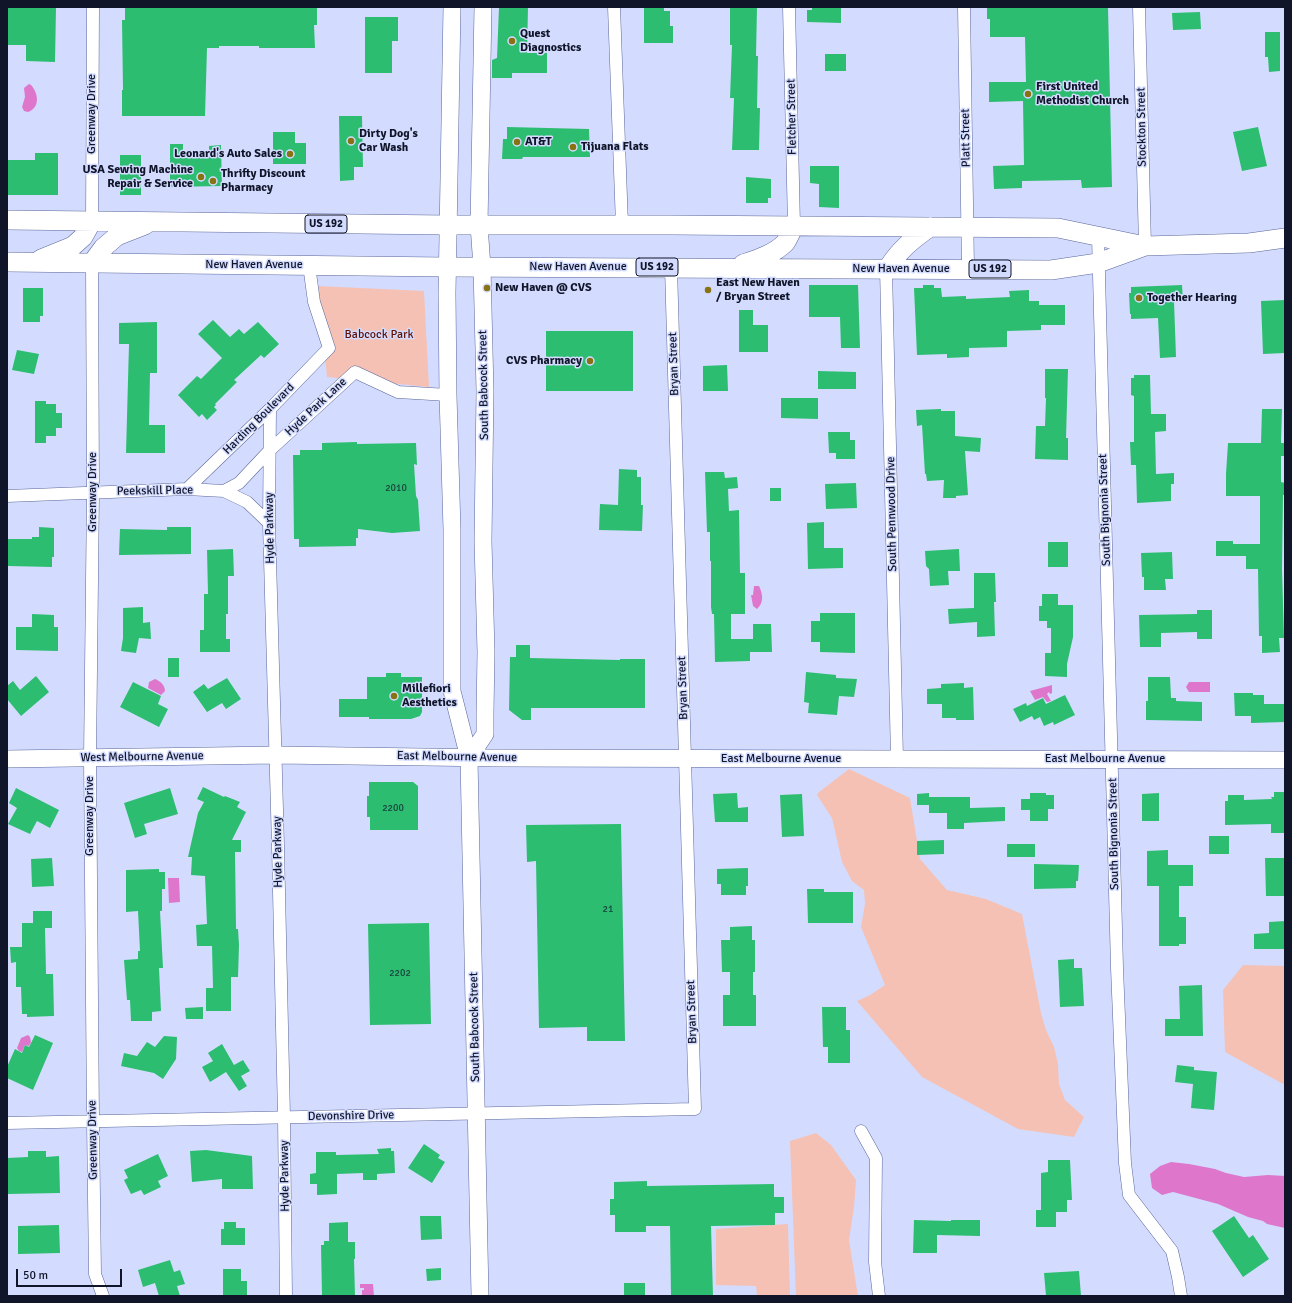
<!DOCTYPE html>
<html>
<head>
<meta charset="utf-8">
<style>
  body { margin:0 }
  #map { position:relative; width:1292px; height:1303px; overflow:hidden; background:#d3dcff; font-family:Signika,sans-serif }
  canvas { display:block }
  .frame { position:absolute; inset:0; border:8px solid #111529; pointer-events:none }
  .scale { position:absolute; left:16px; top:1269px; width:106px; height:18px; box-sizing:border-box; border:2px solid #111529; border-top:0; padding-left:5px; font-size:12px; line-height:14px; white-space:nowrap; color:#111529; -webkit-text-stroke:3px #d3dcff; paint-order:stroke }
</style>
</head>
<body>
<div id="map">
<canvas width="1292" height="1303"></canvas>
<div class="frame"></div>
<div class="scale">50 m</div>
</div>
<script>
const g = document.querySelector('canvas').getContext('2d');
g.lineJoin = 'round';
function fillPath(path, color) { g.fillStyle = color; g.fill(path, 'evenodd'); }
function strokePath(path, color, width, dash) { g.strokeStyle = color; g.lineWidth = width; g.lineCap = dash ? 'butt' : 'round'; g.setLineDash(dash || []); g.stroke(path); }
function write(font, color, halo, rows, align = 'center') {
  g.font = font + ' Signika,sans-serif'; g.lineWidth = 3; g.setLineDash([]); g.textBaseline = 'middle'; g.strokeStyle = halo; g.fillStyle = color; for (const [text, x, y, turn = 0] of rows) {
    g.save(); g.translate(x, y); g.rotate((+turn || 0) * Math.PI / 180); g.textAlign = isNaN(turn) ? turn : align; if (halo) g.strokeText(text, 0, 0); g.fillText(text, 0, 0); g.restore();
  }
}
fillPath(new Path2D(`
  M318,286L424,291L429,387L327,377Z
  M849,769L910,798L920,859L947,890L986,899L1022,914L1041,1013L1046,1030L1054,1047L1058,1064L1059,1084L1065,1100L1084,1117L1074,1137L1018,1129L922,1077L857,1001L870,995L885,985L861,927L865,904L864,890L852,881L842,862L832,818L817,795L819,792Z
  M1243,965L1285,966V1085L1225,1052L1223,990Z
  M816,1133L831,1145L856,1180L854,1207L849,1240L858,1296H796L790,1141Z
  M788,1224L790,1296H757L756,1286L716,1285V1229Z`), '#f5c1b4');
fillPath(new Path2D(`
  M29,84L31,85C39,94 40,108 28,112L24,111L22,107L25,97L24,88Z
  M754,586H759C763,594 764,603 757,609L753,606L751,595H753Z
  M155,679C160,681 165,685 165,691L161,695L148,688L149,682Z
  M1189,682H1210V692H1189L1186,687Z
  M1052,685V693L1050,694L1049,692L1047,694L1051,701L1047,702L1043,697L1035,700L1030,691Z
  M168,878H179L180,902L169,903Z
  M28,1035L30,1037L31,1042L29,1046L25,1045L22,1052L19,1051L17,1048L21,1038Z
  M1171,1162L1189,1164L1215,1169L1226,1173L1244,1177L1268,1175L1285,1176V1228L1267,1224L1263,1221L1248,1217L1218,1204L1173,1192L1162,1195L1152,1188L1150,1174L1160,1166Z
  M360,1284H373L374,1296H362V1290H364V1288H360Z`), '#de77cb');
fillPath(new Path2D(`
  M7,7H56L55,62L26,61V45H7Z
  M125,7H317V25H314L315,48H259V46H219V48H207L205,116H122V90H123L122,20H125Z
  M499,7H528L527,53H547V73H512V78H492V60L497,58Z
  M644,7H664V11H670V26H673V43H644Z
  M730,7H757L756,56H758L757,108H760L759,150H732L734,98H730L732,45H730Z
  M812,7H841V23L807,22V10H812Z
  M987,7H1108L1112,187L1082,188L1081,180L1022,181V188L994,189L993,166L1024,165L1023,101L989,102V82H1026L1025,37H990V19H987Z
  M1200,12L1201,29L1173,30L1172,13Z
  M365,17H398V41H392V73H365Z
  M1265,32H1280V71L1269,72L1268,57H1265Z
  M825,54H846V71H825Z
  M339,116H362L363,167H354V180L340,181Z
  M507,127L589,129L590,157H523L522,159H502L503,139H507Z
  M1258,127L1267,166L1242,171L1233,132Z
  M273,132H295V143H306V164H273Z
  M170,144H183V158H209V146L221,145L222,186L170,187Z
  M35,153H58V195H7V160H35Z
  M120,155H141V195H120Z
  M810,166H839V208L819,207V184L810,183Z
  M746,177L771,179V198H768V203H746Z
  M809,285H858L860,348H841L840,317H809Z
  M923,285H934V288H941L942,297L966,296V299L1010,297L1009,291L1029,290V301H1039V305H1065V325H1041V330L1007,331V347L969,348V357L947,358V354L917,355L914,288H923Z
  M1182,285L1183,301H1174L1176,357L1160,358L1158,318L1131,319V314H1130L1129,293H1131V287Z
  M23,288H43V316H40V322H23Z
  M1285,300V353L1263,354L1261,301Z
  M739,310H753V325H768V352H739Z
  M213,320L230,337L239,329L244,334L258,322L279,344L264,358L261,355L234,380L237,382L215,404L216,405L214,407L217,410L207,420L202,414L199,417L178,395L197,376L201,379L222,358L198,334Z
  M157,322V373H150L149,425H165V453H126L129,344H119V323Z
  M546,331H633V391H546Z
  M17,350L39,354L34,374L12,370Z
  M727,365L728,391H703V366Z
  M1045,369H1068L1066,438H1068V460L1035,459L1036,426H1045L1046,398H1045Z
  M818,371L856,372V389H818Z
  M1134,375H1150L1151,414H1166V431L1155,432L1156,474L1174,473V484H1171V501L1137,503L1136,465H1131L1130,442H1134V396L1131,395V378H1134Z
  M781,398H818V419L781,418Z
  M35,401H46V404H56V413H62V428H56V436H46V443H35Z
  M941,409V411H955V436L981,438L980,452L965,451L968,495L956,496V498H943L944,480L927,481L926,474H925L922,425L917,426L916,410Z
  M1262,409H1282L1281,443H1284V456H1281V482L1285,483V495H1283L1282,569L1284,638H1279L1280,652L1262,653V636H1259L1258,569H1246V556H1216V541H1233V544H1260V496H1226V474L1228,443H1261Z
  M828,432H850V440H855V459H836V453H829Z
  M357,442V444L416,443L417,465L414,464L416,496L418,500L420,531L392,533L358,529V538H356V546L299,547V539H294L293,455H300V450H322V443Z
  M619,469L637,470V477H641V505H643L642,531L599,530L600,504L618,505Z
  M705,472H724L725,478L737,477L738,488L728,489L729,511L739,510L740,573H745V614H731V639H753V624H771L772,652H750V661L715,662L714,614H712L711,607V561H710V532H707Z
  M856,483L857,508L826,509L825,484Z
  M770,488H781V501H770Z
  M824,522V548H843V568L808,569L807,523Z
  M39,527L54,528V557H52V567L8,566L7,539H32V537H39Z
  M167,527H191V554L119,555L120,529L167,530Z
  M1048,542H1068V567H1048Z
  M233,549L234,576H228V614H226V639H230V652H200V630H204V594H208L207,550Z
  M959,549L960,571H948L949,585L930,586L929,569L926,566L925,551Z
  M1172,552L1173,579H1165L1166,590H1144V577H1142L1141,553Z
  M974,573H995L996,602H994L995,636L977,637V622L949,624L948,609L974,608Z
  M1042,594H1058V605H1073V637L1067,664V677L1045,676V653H1051V628H1047V621H1039V606H1042Z
  M143,607V623L150,622L151,639L139,638L136,653L121,651L123,638V608Z
  M1197,610H1212V639H1197V632L1161,633V647H1140L1139,615L1197,614Z
  M820,613H855V653L820,652V642H811V621H820Z
  M32,614L54,615V627H58V651L16,650V627H32Z
  M516,645H530V658L620,660V659H645V708H531V720H522L509,710L510,657H516Z
  M168,658H179V677H168Z
  M806,672L836,675V678L857,679L854,697L839,696L837,715L808,713L809,703L804,702Z
  M386,673H401V677H422V712L420,716L411,719H369V717H339V699H367V677H386Z
  M36,676L49,692L21,716L7,699V686L13,681L20,690Z
  M1148,677H1170L1171,698H1176V701L1202,702V721L1146,720V701H1148Z
  M227,678L241,699L226,709L222,703L207,712L193,692L204,684L208,689Z
  M133,682L161,696L158,704L168,709L159,727L120,707Z
  M964,683V688L973,687L974,720H956V718H942V704H927V689L941,688V684Z
  M1234,693H1253V695H1264V704H1284L1285,722L1251,723V716H1235Z
  M1065,695L1075,715L1054,725L1053,722L1044,726L1040,717L1034,720L1032,716L1020,722L1013,709L1026,703L1027,706L1043,698L1046,704Z
  M369,782H413L418,786V830H370V817H367V796H369Z
  M203,787L224,797L225,796L240,802L237,807L246,812L232,840H241V852H235L236,929H238L239,945L238,977H231V1011H206V988H213L212,946H197L196,925L207,924L205,876L191,875L192,857H188L198,813L204,802L197,799Z
  M16,788L59,810L50,828L37,821L30,834L8,824L17,808L9,803Z
  M170,788L178,814L144,824L147,834L135,838L124,803Z
  M1274,792H1285V833H1271V824L1225,825V801H1228V795H1244V800L1272,799L1271,797H1274Z
  M737,793L738,808L748,807V822H715L713,794Z
  M929,793V797H970V808L1005,807V821L964,823V829H947V813H929V805H917V794Z
  M1030,793H1046V795H1054V809H1048V821H1030V810H1021V799H1030Z
  M1159,793V821H1142V794Z
  M802,794L804,836L782,837L780,795Z
  M621,824L625,1041H587V1027L539,1028L536,861L527,862L526,825Z
  M1209,836H1229V854H1209Z
  M944,840V854L917,855V841Z
  M1007,844H1035V857H1007Z
  M1168,850V865H1193V886H1179V917H1186V944H1179V946H1159V886H1147V851Z
  M52,858L54,886L32,887L31,859Z
  M1265,858H1285V896H1266Z
  M1034,864L1079,865L1078,881H1076V888L1034,889Z
  M748,868V886H746V895H721V884H717V869Z
  M159,869V872H165V889H162V911H160L163,968H159L161,1011L152,1012V1021H131L130,1000H127L124,960L138,959V951H140L138,911L126,912V870Z
  M807,889H824V892H853V923H808Z
  M33,911H52V928H45L46,974H53L54,1016L27,1017V1014H22L21,987H16V962L11,963L10,947H22V923H33Z
  M1285,921V949H1254V934L1269,933V922Z
  M429,923L431,1024L370,1025L368,924Z
  M752,926V940H755V972H753V995H756V1026H723V995H730V972H722L721,940H730V927Z
  M1074,959V968H1082L1084,1006L1060,1007L1058,960Z
  M1202,985L1203,1036H1165V1019H1180L1179,986Z
  M203,1007V1019H186L185,1008Z
  M822,1007H846V1030H850V1063H828V1047H823Z
  M35,1035L53,1043L33,1090L7,1078V1067L15,1049L22,1053L25,1045L29,1047Z
  M164,1036L177,1037L176,1059L163,1079L154,1073L121,1066L124,1053L137,1056L147,1042L155,1047Z
  M222,1044L234,1065L243,1060L250,1071L241,1076L247,1086L239,1091L226,1072L210,1082L202,1067L213,1061L208,1053Z
  M1177,1065L1194,1067V1070L1217,1072L1214,1110L1191,1108L1193,1084L1175,1082Z
  M424,1144L440,1155L438,1158L445,1162L432,1183L408,1168Z
  M391,1148V1151H394L395,1173L377,1174V1180H363V1173L337,1174V1194L317,1195V1184H310V1174L316,1173V1152H336V1155L379,1154L377,1149Z
  M206,1150L252,1156L253,1189H222V1179L192,1182L190,1151Z
  M28,1151H46V1157L59,1156L60,1193L7,1194V1158L28,1157Z
  M158,1154L168,1176L158,1181L161,1187L144,1195L141,1190L131,1194L124,1180L128,1178L124,1170Z
  M1048,1160H1070L1072,1200H1067V1212H1056V1227H1036V1210H1041V1173L1048,1172Z
  M647,1181V1186L774,1184V1197H784V1213H775V1225L711,1226L713,1296H671L670,1226H646V1232H615V1215H610V1199H614V1182Z
  M420,1216H441L442,1239L421,1240Z
  M1234,1216L1249,1238L1253,1235L1269,1259L1243,1277L1212,1231Z
  M914,1220L951,1221V1220H980V1236L937,1235V1253H913Z
  M224,1222H236V1228H245V1245H221V1229H224Z
  M348,1222V1242H355V1259H354L355,1296H322L321,1245H324V1241H329V1223Z
  M59,1225L60,1253L18,1254V1226Z
  M170,1260L174,1272L180,1270L185,1284L177,1286L180,1296H159L155,1283L143,1287L138,1270Z
  M441,1268V1280L427,1281L426,1269Z
  M223,1269H241V1281H247V1296H223Z
  M1079,1271L1081,1296H1046L1044,1273Z
  M624,1283H645V1296H624Z`), '#2cbd70');
const street = new Path2D(`
  M614,7L622,225
  M789,7L794,226
  M964,7L968,269
  M1139,7L1145,246
  M92,221L93,7
  M1098,236L1117,968L1125,1163L1129,1195L1172,1251L1178,1277L1181,1296
  M92,263L93,492L90,758L93,1121L95,1274L103,1296
  M886,268L897,759
  M270,409L269,523L278,846L284,1117L286,1296
  M187,489L270,409L329,348L314,302L309,265
  M224,491L239,483L270,450L355,372L398,392L448,395
  M7,496L187,489L224,491L247,502L269,523
  M7,1123L695,1109L671,267
  M861,1131L876,1158L875,1262L879,1296`);
const secondary = new Path2D(`
  M452,7L447,293L448,395L452,530V691L469,758L480,1296
  M469,758L485,734V714L486,652L483,541L485,391L482,267L479,225L483,7
  M7,759L276,755L498,758L1285,760`);
const primary = new Path2D(`
  M7,220L448,225H671L1058,228L1145,246L1249,243L1285,238
  M41,259L73,246L83,237L92,221
  M7,262L447,267L1051,270L1098,263L1145,246
  M92,263L103,248L117,236L145,225
  M743,264C758,259 774,254 785,243C789,238 791,231 794,226
  M888,268C900,249 912,240 930,227`);
strokePath(street, '#5b6699', 13);
strokePath(secondary, '#5b6699', 18);
strokePath(primary, '#5b6699', 20);
strokePath(street, '#fff', 12);
strokePath(secondary, '#fff', 17);
strokePath(primary, '#fff', 19);
for (const [x, y, r, color] of [
  [512,41,4,"#887214"],
  [1028,94,4,"#887214"],
  [351,141,4,"#887214"],
  [517,142,4,"#887214"],
  [573,147,4,"#887214"],
  [290,154,4,"#887214"],
  [201,177,4,"#887214"],
  [213,181,4,"#887214"],
  [487,288,4,"#887214"],
  [708,290,4,"#887214"],
  [1139,298,4,"#887214"],
  [590,361,4,"#887214"],
  [394,696,4,"#887214"]
]) { const dot = new Path2D(); dot.arc(x, y, r, 0, 2 * Math.PI); g.fillStyle = color; g.fill(dot); strokePath(dot, '#d3dcff', 1.5); }
write('10px', '#183f3b', null, [
  ["2010",396,488],
  ["2200",393,808],
  ["21",608,909],
  ["2202",400,973]
]);
for (const [x, y, w] of [
  [326,224,42],
  [657,267,42],
  [990,269,42]
]) { const box = new Path2D(); box.roundRect(x - w / 2, y - 9, w, 18, 3); g.fillStyle = '#d3dcff'; g.fill(box); strokePath(box, '#111529', 1); }
write('bold 11px', '#111529', null, [
  ["US 192",326,224],
  ["US 192",657,267],
  ["US 192",990,269]
]);
write('bold 12px', '#111529', '#d3dcff', [
  ["Quest",520,34],
  ["Diagnostics",520,48],
  ["First United",1036,87],
  ["Methodist Church",1036,101],
  ["Dirty Dog's",359,134],
  ["Car Wash",359,148],
  ["AT&T",525,142],
  ["Tijuana Flats",581,147],
  ["Leonard's Auto Sales",282,154,"right"],
  ["USA Sewing Machine",193,170,"right"],
  ["Repair & Service",193,184,"right"],
  ["Thrifty Discount",221,174],
  ["Pharmacy",221,188],
  ["East New Haven",716,283],
  ["/ Bryan Street",716,297],
  ["New Haven @ CVS",495,288],
  ["Together Hearing",1147,298],
  ["CVS Pharmacy",582,361,"right"],
  ["Millefiori",402,689],
  ["Aesthetics",402,703]
], 'left');
write('12px', '#111529', '#d3dcff', [
  ["Greenway Drive",92,114,-90],
  ["Fletcher Street",792,117,-91],
  ["Stockton Street",1142,127,-91],
  ["Platt Street",966,138,-91],
  ["New Haven Avenue",254,265],
  ["New Haven Avenue",578,267],
  ["New Haven Avenue",901,269],
  ["Bryan Street",674,364,-92],
  ["South Babcock Street",484,385,-91],
  ["Hyde Park Lane",316,407,-43],
  ["Harding Boulevard",259,419,-45],
  ["Peekskill Place",155,491,-1],
  ["Greenway Drive",93,492,-90],
  ["South Bignonia Street",1105,510,-92],
  ["South Pennwood Drive",892,514,-91],
  ["Hyde Parkway",270,528,-91],
  ["Bryan Street",683,688,-92],
  ["West Melbourne Avenue",142,757,-1],
  ["East Melbourne Avenue",457,757,1],
  ["East Melbourne Avenue",781,759],
  ["East Melbourne Avenue",1105,759],
  ["Greenway Drive",90,816,-90],
  ["South Bignonia Street",1114,834,-91],
  ["Hyde Parkway",278,852,-91],
  ["Bryan Street",692,1012,-92],
  ["South Babcock Street",475,1027,-91],
  ["Devonshire Drive",351,1116,-1],
  ["Greenway Drive",93,1140,-91],
  ["Hyde Parkway",285,1176,-91]
]);
write('12px', '#5f0e00', '#d3dcff', [
  ["Babcock Park",379,335]
]);
</script>
</body>
</html>
